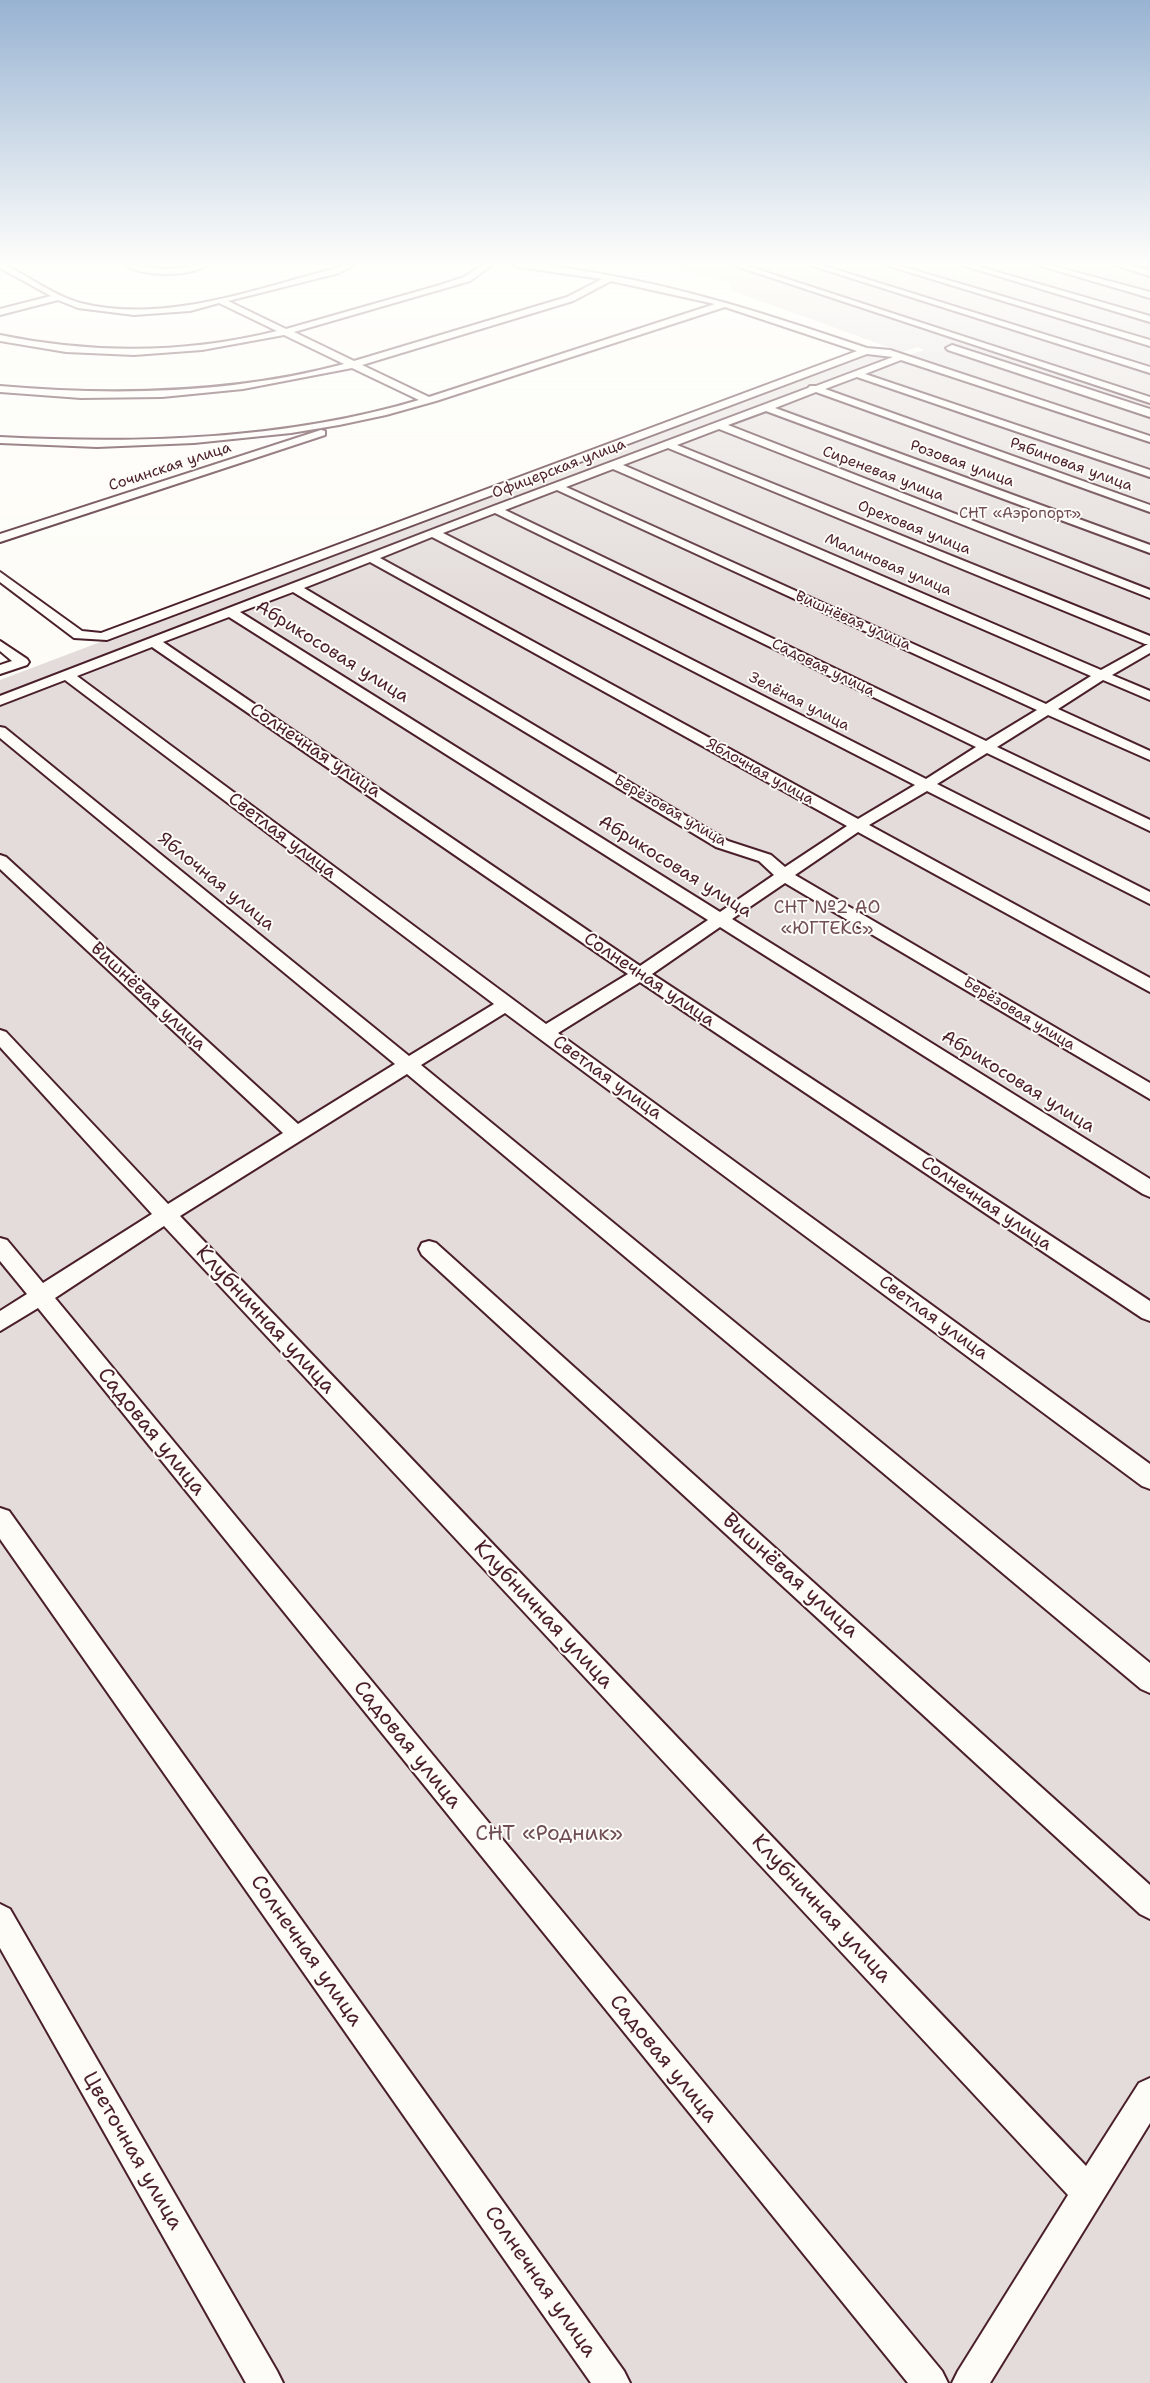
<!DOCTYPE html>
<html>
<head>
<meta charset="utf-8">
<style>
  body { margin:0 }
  canvas { display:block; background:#fdfcf7 }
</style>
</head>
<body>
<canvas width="1150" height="2383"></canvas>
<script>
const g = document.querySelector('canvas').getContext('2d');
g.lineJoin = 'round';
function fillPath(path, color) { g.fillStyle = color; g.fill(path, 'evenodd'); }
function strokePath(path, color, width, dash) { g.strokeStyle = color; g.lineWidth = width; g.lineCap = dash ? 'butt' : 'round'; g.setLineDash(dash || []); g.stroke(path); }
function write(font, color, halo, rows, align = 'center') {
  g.font = font + ' "Shantell Sans",sans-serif'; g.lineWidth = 4; g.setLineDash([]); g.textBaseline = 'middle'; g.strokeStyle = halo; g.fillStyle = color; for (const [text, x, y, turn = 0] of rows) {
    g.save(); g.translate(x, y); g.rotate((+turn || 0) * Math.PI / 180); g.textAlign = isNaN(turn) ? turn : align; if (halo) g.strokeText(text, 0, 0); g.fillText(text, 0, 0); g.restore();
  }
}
fillPath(new Path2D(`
  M656,265H1150V2383H0V702L73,672L608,471L854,373L924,350L918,347L902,352L730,290V283Z
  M872,350L896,356L0,695V680Z`), '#e3dcda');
const minor = new Path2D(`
  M0,265H6C29,277 55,296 80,303C164,324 252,290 333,269L344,265H354L339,273L228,301L286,329L440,285L464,277L483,265H492L470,281L294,332L354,361L567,297L602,279L518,267L514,265C538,262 565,268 589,272C685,287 775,317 867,348L890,350L1150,436V442L901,360L865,374L1150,470V477L857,377L825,389L1150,505V512L816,392L775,408L1150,545V553L766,411L728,425L1150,590V598L719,429L677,445L1150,636V653L1112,675L1150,691V700L1103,680L1058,709L1150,751V760L1048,715L997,747L1150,820V831L987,753L937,784L1150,892V904L927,791L869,825L1150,978V992L858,832L795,875L1150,1083V1099L785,883L732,919L1150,1179V1197L1143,1194L720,927L652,974L1150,1301V1321L1142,1318L640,982L558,1033L1150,1464V1489L1142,1486L505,1013L421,1065L1150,1663V1693L1141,1689L407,1074L180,1216L1086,2166L1139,2083L1150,2078V2123L990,2383H952L958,2371L1068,2195L164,1226L55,1298L942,2371L948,2383H908L38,1308L0,1331V1311L27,1294L0,1261V1238L7,1240L43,1283L152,1214L0,1047V1030L6,1032L168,1204L283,1133L0,869V855L6,857L298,1124L395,1064L0,738V727L5,728L409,1056L494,1004L65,680L0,705V696L491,507L808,388L810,386H816L893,357L867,354L107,640L74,638L0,582V572L82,631L101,633L857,351L725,307L436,401L386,415L339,425L291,433L194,443L97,447L0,443V437C139,444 285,440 419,400L352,368L243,389L162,397L81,398L0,392V386C115,396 232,394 344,364L284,335L202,350L134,355L66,352L0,341V335C92,354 185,354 277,331L219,303L190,311L134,315L78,308L58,300L0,315V309L51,296L0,268ZM611,281L715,304L429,397L362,365L573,301ZM668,448L1145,644H1148L1101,670L623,465ZM613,469L1091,676L1046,704L566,487ZM557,490L1037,710L986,741L505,510ZM495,513L976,747L926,779L443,533ZM432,537L915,785L858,819L380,558ZM370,562L847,826L785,867L771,855L728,841L304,588ZM293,592L716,847L759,861L774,875L720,912L240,612ZM229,617L708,920L640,966L163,642ZM152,647L628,974L546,1024L77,676Z
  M126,265L166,269L206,265C191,277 141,277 126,265Z
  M733,265H744L1150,397V403Z
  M810,265H821L1150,367V373Z
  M886,265H897L1150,340V346Z
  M962,265H973L1150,316V322Z
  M1038,265H1049L1150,292V298Z
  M1116,265H1128L1150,270V276Z
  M321,430L325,431V435L0,542V534Z
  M0,641L27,659L29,662L27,665L0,674V665L12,661L0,651Z
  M429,1241L436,1243L1150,1885V1919L1140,1914L422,1255L419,1249L422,1243Z
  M0,1508L9,1511L624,2371L630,2383H591L0,1539Z
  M0,1904L10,1909L277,2371L283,2383H246L0,1948Z`);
const tertiary = new Path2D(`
  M952,345L1150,409V417L948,350L946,348Z`);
strokePath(minor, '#4a1f2b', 4);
strokePath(tertiary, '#4a1f2b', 4);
fillPath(minor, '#fdfcf7');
fillPath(tertiary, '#fdfcf7');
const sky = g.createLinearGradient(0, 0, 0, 598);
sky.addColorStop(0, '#98b3d2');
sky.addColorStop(0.44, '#fefefb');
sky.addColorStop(1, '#fefefb00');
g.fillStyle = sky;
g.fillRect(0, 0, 1150, 598);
write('15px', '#4a1f2b', '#fdfcf7', [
  ["Розовая улица",962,464,20],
  ["Рябиновая улица",1071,465,20],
  ["Сочинская улица",170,467,-18],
  ["Офицерская улица",559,469,-21],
  ["Сиреневая улица",883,474,21],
  ["Ореховая улица",914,528,22],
  ["Малиновая улица",888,565,23],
  ["Вишнёвая улица",853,621,24],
  ["Садовая улица",823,668,26],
  ["Зелёная улица",799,702,27],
  ["Яблочная улица",760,772,29],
  ["Берёзовая улица",670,811,30],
  ["Берёзовая улица",1019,1014,31]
]);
write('15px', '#704e57', '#fdfcf7', [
  ["СНТ «Аэропорт»",1020,514]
]);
write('18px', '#4a1f2b', '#fdfcf7', [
  ["Абрикосовая улица",332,652,32],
  ["Солнечная улица",315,751,34],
  ["Светлая улица",282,836,37],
  ["Абрикосовая улица",675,867,32],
  ["Яблочная улица",216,882,39],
  ["Солнечная улица",649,980,34],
  ["Вишнёвая улица",148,997,43],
  ["Светлая улица",607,1078,36],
  ["Абрикосовая улица",1018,1082,32],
  ["Солнечная улица",986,1204,34],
  ["Светлая улица",933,1318,36]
]);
write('18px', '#704e57', '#fdfcf7', [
  ["СНТ №2 АО",827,908],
  ["«ЮГТЕКС»",827,929]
]);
write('21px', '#4a1f2b', '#fdfcf7', [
  ["Клубничная улица",265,1320,47],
  ["Садовая улица",151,1432,51],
  ["Вишнёвая улица",790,1576,42],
  ["Клубничная улица",543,1615,47],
  ["Садовая улица",407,1745,51],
  ["Клубничная улица",821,1909,47],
  ["Солнечная улица",306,1951,55],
  ["Садовая улица",663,2059,51],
  ["Цветочная улица",132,2151,60],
  ["Солнечная улица",540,2282,55]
]);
write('21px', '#704e57', '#fdfcf7', [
  ["СНТ «Родник»",549,1835]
]);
</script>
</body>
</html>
